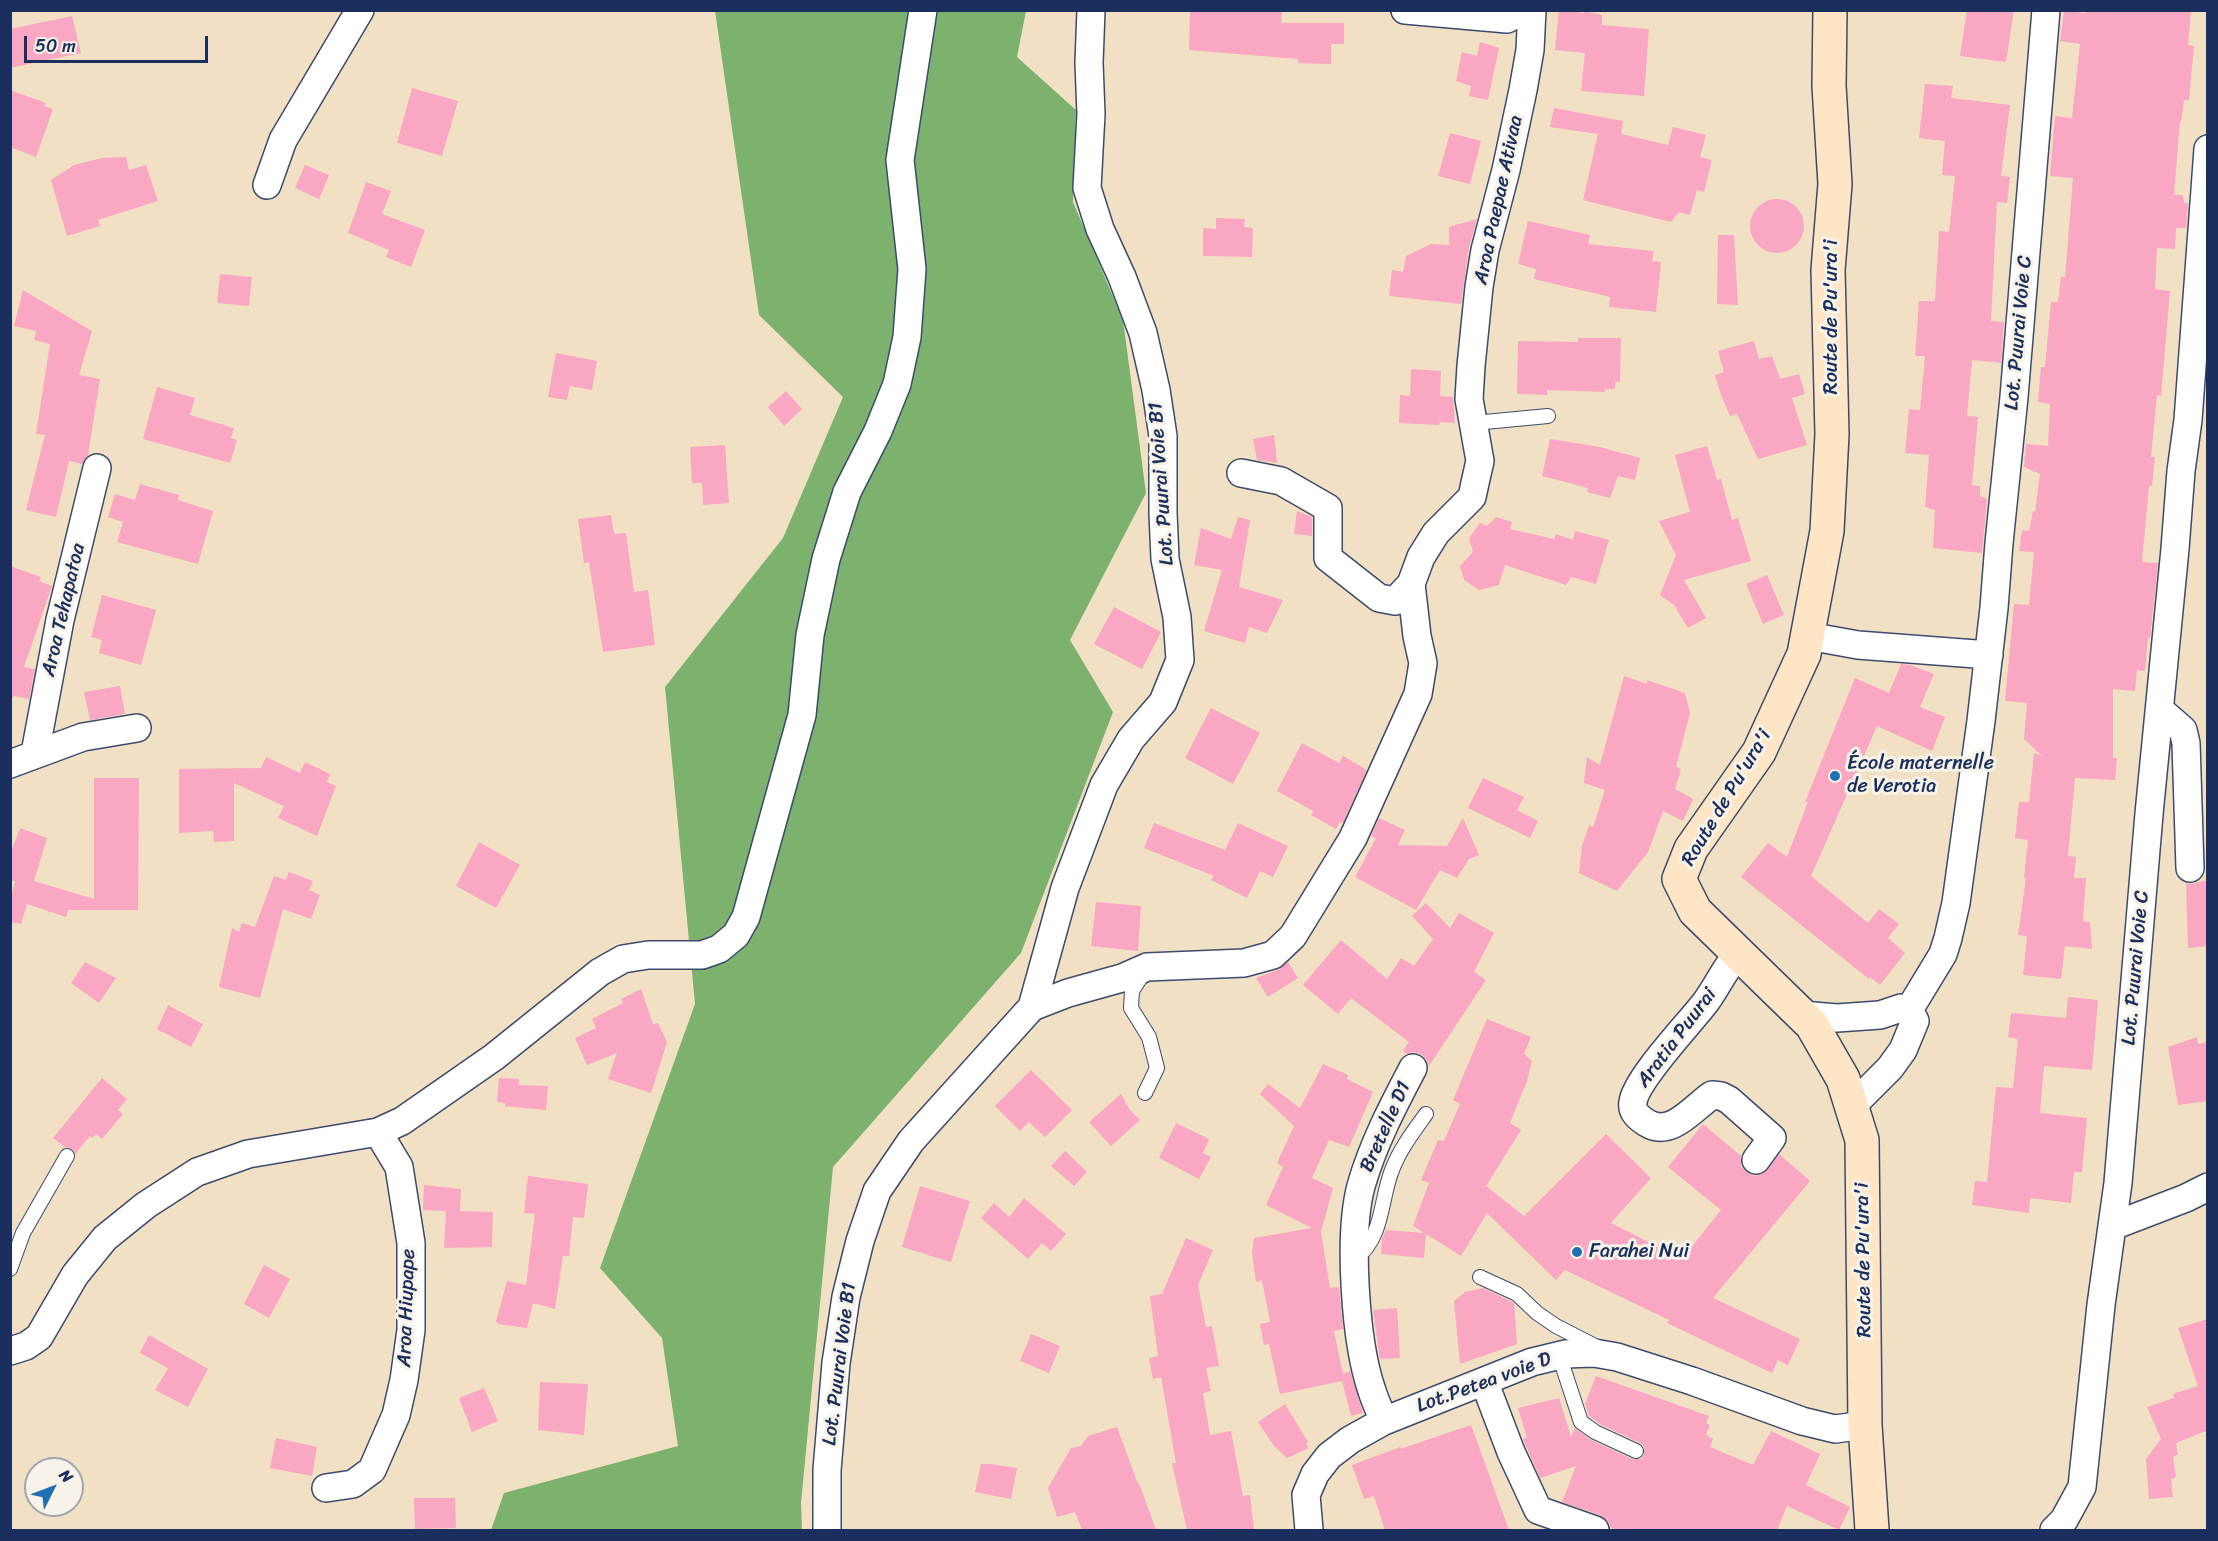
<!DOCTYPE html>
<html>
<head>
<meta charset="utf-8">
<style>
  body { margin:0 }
  #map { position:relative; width:2218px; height:1541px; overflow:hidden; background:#f1e0c3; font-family:Sriracha,sans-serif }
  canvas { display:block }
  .frame { position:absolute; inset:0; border:12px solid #1b2f5e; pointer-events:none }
  .north { position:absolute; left:24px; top:1457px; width:60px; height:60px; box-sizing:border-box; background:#f7f3e8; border:2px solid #9fa5b1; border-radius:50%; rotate:48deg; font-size:16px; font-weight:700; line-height:24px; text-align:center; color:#1b2f5e }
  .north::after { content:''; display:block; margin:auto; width:21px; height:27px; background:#1f6fb2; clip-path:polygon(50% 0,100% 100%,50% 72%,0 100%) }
  .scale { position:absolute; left:24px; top:36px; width:184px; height:27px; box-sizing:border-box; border:3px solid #1b2f5e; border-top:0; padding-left:8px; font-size:18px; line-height:21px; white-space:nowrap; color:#1b2f5e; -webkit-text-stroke:4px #f7f3e8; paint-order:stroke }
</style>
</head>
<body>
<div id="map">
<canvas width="2218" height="1541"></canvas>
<div class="frame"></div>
<div class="north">N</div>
<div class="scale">50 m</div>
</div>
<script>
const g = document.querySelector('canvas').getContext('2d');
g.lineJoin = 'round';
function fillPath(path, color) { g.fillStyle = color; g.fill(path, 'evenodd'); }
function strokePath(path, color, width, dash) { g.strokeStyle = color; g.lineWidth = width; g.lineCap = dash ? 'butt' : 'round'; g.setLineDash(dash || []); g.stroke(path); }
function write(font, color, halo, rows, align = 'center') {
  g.font = font + ' Sriracha,sans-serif'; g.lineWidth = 6; g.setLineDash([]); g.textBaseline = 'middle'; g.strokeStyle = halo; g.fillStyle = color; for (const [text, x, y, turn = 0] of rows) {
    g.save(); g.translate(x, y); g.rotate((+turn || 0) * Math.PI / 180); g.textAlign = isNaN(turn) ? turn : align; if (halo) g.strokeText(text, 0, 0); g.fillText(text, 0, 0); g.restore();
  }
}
fillPath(new Path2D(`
  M715,11H1026L1017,57L1076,110L1073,202L1123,320L1146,493L1070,640L1113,712L1021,953L833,1167L801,1503L802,1530H491L504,1493L678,1446L662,1338L600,1268L695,1004L665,687L783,538L843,397L759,315Z`), '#7cb26e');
fillPath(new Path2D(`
  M1190,10H1282L1281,23H1344V44H1331V64L1298,63V59L1189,50Z
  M1559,10L1584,13V11L1602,15V25L1649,29L1644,96L1581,91L1585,53L1555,50Z
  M1967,10H2014L2006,62L1960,56Z
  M2086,10H2191L2188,45L2194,46L2189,100H2184L2181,122H2180L2174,195H2183L2184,203H2188L2186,228H2176L2175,249L2157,248L2155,289L2170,291L2161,396L2157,395L2151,457H2155L2152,486H2149L2142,562L2158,563L2150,638H2148L2145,671L2137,670L2135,691L2113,689V758H2117L2115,780L2075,778L2068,856L2076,857L2074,878H2086L2083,921L2090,922L2092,949L2065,946L2061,979L2023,975L2027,936L2018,935L2026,878H2024L2028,840L2015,838L2019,802H2029L2034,753L2042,756L2024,739L2027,703L2005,701L2014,604L2029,605L2034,552L2019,551L2022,530L2029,531L2033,511L2035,512L2040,474L2024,467L2026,444L2048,446L2050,404L2038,402L2041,367H2045L2051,302H2058L2061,277H2065L2073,178L2050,176L2055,116L2072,118L2080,44L2060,41L2064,11L2086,13Z
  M72,16L81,53L10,68V29Z
  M1480,42L1499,48L1488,100L1469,96L1471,86L1456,81L1462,52L1477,56Z
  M1925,84L1953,86L1951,98L2010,105L2001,176L2010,177L2007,203L1997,202L1991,321L2004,322L2001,363L1972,360L1967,416L1978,417L1972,485L1980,486V496L1987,499L1982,553L1933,548L1935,510L1925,507L1929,455L1905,453L1909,409L1920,410L1925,356H1915L1919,301H1935L1939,231L1949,232L1955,176L1942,175L1945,141L1919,138Z
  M412,88L458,101L442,156L397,143Z
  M10,90L46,103L44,106L53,109L36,157L10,147Z
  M1554,108L1623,121L1621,134L1668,145L1673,127L1706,135L1700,157L1712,160L1704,192L1697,190L1690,215L1679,212L1671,222L1583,200L1598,134L1550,127Z
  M1450,133L1481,141L1470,184L1438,176Z
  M126,157L129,170L146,165L158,201L98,220L100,226L67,236L51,180L74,165L102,158Z
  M305,165L329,175L319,199L295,188Z
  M366,182L391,191L382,214L425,230L411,267L386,257L389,250L348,233Z
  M1750 226a27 27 0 1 1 54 0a27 27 0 1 1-54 0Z
  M1216,218L1245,219L1244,227L1253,228L1252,257L1203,256V228L1216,229Z
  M1477,219L1469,247L1461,304L1389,296L1392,270L1403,272L1406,256L1431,244L1449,245V227Z
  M1528,221L1590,235L1588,244L1654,251L1652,261L1661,262L1656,312L1609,307L1610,297L1534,279L1536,269L1518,264Z
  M1718,235H1734L1738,305L1717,304Z
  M220,274L252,277L249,306L217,303Z
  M23,290L92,331L79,375L100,379L88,455L82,464L69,461L56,517L26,510L45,435L36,434L50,344L34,340L36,331L14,326Z
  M1578,338H1621L1620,382H1615V389H1605V392L1547,390V395L1517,394L1518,341L1578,342Z
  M1754,341L1759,359L1772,356L1780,379L1799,374L1805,394L1792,398L1807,445L1758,459L1737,414L1730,416L1721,395L1715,375L1724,372L1718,351Z
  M556,353L597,361L592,390L570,386L567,400L548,397Z
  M1411,369L1441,371L1440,396L1453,397L1455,423L1440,422L1439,425L1399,423L1400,395L1410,396Z
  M157,387L195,398L190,415L234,428L231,438L237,440L230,463L143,439Z
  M786,391L802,409L784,426L768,407Z
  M1274,435L1277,463L1257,460L1253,439Z
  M1550,439L1600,447L1640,458L1635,480L1618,476L1610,498L1587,492L1588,488L1542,476Z
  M725,445L729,503L703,505L702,483H692L690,447Z
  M1707,446L1717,480L1721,479L1732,520L1738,518L1751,561L1684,580L1706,618L1688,628L1674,605L1660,595L1676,555L1659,521L1690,512L1675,455Z
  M140,484L179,495L178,500L213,511L198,564L117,542L123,522L108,517L115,494L135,500Z
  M1297,511L1312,517V536L1294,534Z
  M611,515L614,534L626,533L634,592L648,590L655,645L603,652L589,562L584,563L578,519Z
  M1238,517L1250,520L1239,587L1283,600L1267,633L1249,627L1245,643L1204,631L1222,570L1194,565L1201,528L1231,539Z
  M1496,517L1512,522L1510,529L1554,539L1556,534L1573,540L1575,531L1609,540L1596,584L1571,577L1566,585L1505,565L1499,585L1479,590L1464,580L1460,566L1473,552L1469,538L1480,523L1487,526Z
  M10,566L41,577L39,581L52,586L24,667L35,669L29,699L14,696L13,698L10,697Z
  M1767,575L1784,615L1763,624L1746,584Z
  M102,595L156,610L141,665L99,653L102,640L91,637Z
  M1114,607L1161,632L1142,669L1094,644Z
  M1901,664L1910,665L1934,674L1920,707L1945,717L1932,751L1877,726L1811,876L1868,923L1879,909L1899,924L1888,938L1905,953L1880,985L1870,977L1869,979L1741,877L1768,843L1787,857L1808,802H1805L1855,678L1889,693Z
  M1624,676L1647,684V680L1685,693L1690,713L1676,767L1681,769L1675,789L1693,799L1683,821L1663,811L1648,852L1617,891L1579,873L1582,846L1589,825L1593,827L1605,790L1584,783L1587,757L1600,765Z
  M120,686L125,714L90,720L84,692Z
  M1211,708L1260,733L1233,784L1185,758Z
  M1302,743L1339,763L1343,756L1367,770L1343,823L1340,822L1336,829L1311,815L1313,811L1277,791Z
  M266,757L300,773L305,762L330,774L327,782L336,786L317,836L278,818L284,806L234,783V841L214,842L213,831L179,833V769L261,768Z
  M94,778H139L138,910H68L66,917L27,904L21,924L10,922V901L15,881L10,880V854L20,828L47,838L34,881L94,899Z
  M1483,778L1524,797L1517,810L1538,821L1530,838L1468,808Z
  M1379,818L1405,830L1398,845L1447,846L1463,818L1479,855L1469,859L1457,878L1440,870L1416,910L1355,877L1376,838L1371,836Z
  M1154,823L1225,850L1238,823L1288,846L1273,877L1260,871L1247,898L1211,880L1214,876L1144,848Z
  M479,842L520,865L496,908L456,886Z
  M289,872L313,881L309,890L320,895L311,919L283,909L260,998L219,987L232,928L239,932L242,923L255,927L274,876L286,880Z
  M2208,880V946L2188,948L2186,883L2191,884Z
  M1096,902L1141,906L1138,951L1091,946Z
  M1426,903L1450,928L1459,913L1494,933L1474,972L1486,980L1429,1066L1427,1060L1421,1054L1413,1052L1407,1054L1403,1051L1409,1042L1351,998L1338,1014L1303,985L1341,940L1387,979L1401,958L1414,966L1433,939L1412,916Z
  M85,962L116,978L99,1003L71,983Z
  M1288,962L1298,978L1268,997L1256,978L1278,970Z
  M641,989L653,1024L658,1023L667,1042L651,1093L608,1079L617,1053L587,1065L575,1038L596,1028L592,1019L623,1003L621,999Z
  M2068,997L2098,1000L2092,1070L2044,1066L2040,1113L2087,1118L2082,1172H2074L2071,1203L2030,1198L2029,1213L1972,1205L1975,1181L1987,1182L1996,1087L2013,1088L2018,1039L2008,1037L2011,1013L2066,1018Z
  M168,1005L203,1024L191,1047L157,1029Z
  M1487,1019L1531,1037L1524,1054L1532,1061L1527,1081L1510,1123L1521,1130L1486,1186L1524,1216L1606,1134L1651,1178L1611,1223L1682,1259L1721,1210L1668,1167L1703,1124L1741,1156V1166L1747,1173L1755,1176L1763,1174L1779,1154L1810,1181L1713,1298L1800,1339L1788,1365L1778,1360L1772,1373L1667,1323L1669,1320L1565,1270L1556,1280L1487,1213L1461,1256L1426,1234L1424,1258L1381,1254L1382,1239L1386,1230L1424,1233L1413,1226L1429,1183L1421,1180L1438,1140L1444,1141L1460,1104L1453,1100Z
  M2197,1037L2198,1044L2208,1042V1101L2178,1105L2168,1047Z
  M1323,1064L1348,1075L1347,1079L1373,1092L1349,1147L1329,1140L1312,1178L1333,1188L1321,1232L1330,1288L1339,1287L1343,1329L1334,1331L1343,1374L1350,1371L1363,1413L1351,1416L1342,1381L1280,1394L1269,1344L1264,1345L1260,1324L1270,1322L1262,1280L1256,1282L1252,1253L1254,1238L1312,1228L1266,1205L1283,1167L1277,1163L1294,1126L1260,1094L1268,1084L1300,1108Z
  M1031,1070L1072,1110L1045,1137L1029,1122L1020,1131L995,1106Z
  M102,1078L127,1099L118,1110L123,1114L102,1139L96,1134L92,1138L90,1136L75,1154L72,1149L65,1147L53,1138Z
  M499,1078L519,1079V1085L548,1086L546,1110L505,1106V1103L497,1102Z
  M1121,1094L1130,1110L1140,1120L1111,1146L1089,1122Z
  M1176,1123L1209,1139L1203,1153L1211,1157L1199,1179L1159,1158Z
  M1065,1151L1087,1172L1074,1186L1051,1166Z
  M528,1176L588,1184L584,1218L573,1217L569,1256H563L555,1309L533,1303L527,1328L498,1324L496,1321L507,1281L526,1285L535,1214L524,1213Z
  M424,1185L461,1189L460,1211L493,1212L492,1247L444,1248L446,1211L423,1210Z
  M920,1186L970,1201L951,1262L902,1247Z
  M1024,1198L1066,1234L1051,1251L1042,1243L1028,1259L981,1218L994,1203L1009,1217Z
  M1186,1238L1213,1250L1198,1285L1206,1327L1212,1326L1219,1366L1206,1368L1211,1391L1203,1393L1210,1435L1231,1431L1243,1496L1250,1495L1254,1530H1187L1172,1463H1176L1161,1377L1153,1379L1149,1358L1158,1356L1150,1296L1162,1294Z
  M264,1265L290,1279L269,1318L244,1304Z
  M1483,1288L1514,1303L1517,1344L1460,1364L1454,1301L1465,1292Z
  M1397,1308L1400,1358L1380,1359L1373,1310Z
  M2208,1319V1430L2176,1443L2178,1454L2173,1457L2176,1477L2171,1479L2173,1497L2149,1499L2146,1459L2161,1439L2147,1407L2174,1398L2173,1394L2198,1386L2178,1328Z
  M1031,1334L1060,1346L1049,1373L1020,1361Z
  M149,1335L208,1369L188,1407L155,1390L168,1368L140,1353Z
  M1596,1376L1709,1416L1706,1423L1710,1425L1706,1435L1713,1439L1710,1447L1753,1465L1771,1431L1820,1454L1806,1485L1850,1507L1839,1530L1787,1506L1777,1530H1619L1611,1528L1607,1520L1600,1515L1562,1502L1576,1466L1540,1478L1523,1439L1527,1438L1518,1408L1559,1398L1571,1437L1575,1428L1591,1440L1632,1459H1641L1644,1454V1446L1640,1443L1600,1424L1589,1416L1585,1404Z
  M540,1382L588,1384L584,1435L538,1430Z
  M484,1388L498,1421L472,1432L459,1398Z
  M1285,1404L1308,1442L1306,1444L1309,1448L1287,1458L1274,1446L1258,1422Z
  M1471,1425L1509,1530H1385L1374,1496L1364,1499L1352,1465L1400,1447V1449Z
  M1117,1427L1138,1484L1139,1483L1156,1530H1082L1075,1512L1057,1517L1048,1488L1071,1448L1081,1446L1088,1436Z
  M276,1438L317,1447L312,1476L270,1468Z
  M981,1464H990L1017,1468L1011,1499L975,1492Z
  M414,1498H455L456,1528L415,1529Z`), '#f9a7c2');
const service = new Path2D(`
  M1474,423L1548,416
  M1143,974L1132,991L1131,1008L1149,1037L1157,1068L1145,1093
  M1355,1259C1384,1237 1380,1200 1392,1170C1400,1149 1413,1132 1426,1114
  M10,1269L23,1233L67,1156
  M1480,1277L1517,1294L1537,1313L1556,1326L1599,1348
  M1559,1355L1581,1422L1595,1432L1636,1451`);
const minor = new Path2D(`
  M1405,10L1507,19L1524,10
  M267,185L283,140L360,10
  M1411,584L1421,557L1436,533L1472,497L1475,483L1480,461L1469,399L1471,366L1479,287L1485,250L1506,170L1523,90L1530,50L1532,10
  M1808,636L1858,645L1989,655
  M2160,710L2183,730L2186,743L2190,868
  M35,753L60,620L97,468
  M10,764L83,737L137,728
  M1738,954C1725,968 1717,987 1705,1003C1689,1024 1636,1079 1633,1102C1631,1112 1639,1118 1647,1123C1671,1138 1693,1108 1712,1095L1721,1096L1729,1100L1772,1138L1756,1160
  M1032,1007L1068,993L1122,978L1147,967L1244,963L1273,955L1293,936L1353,838L1418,694L1423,663L1417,636L1411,584L1395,601L1379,598L1328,558V508L1281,481L1241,473
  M1909,1010L1943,954L1948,938L1956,903L1981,721L1994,608L1999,543L2014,397L2046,10
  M1801,1015L1837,1018L1880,1015L1901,1008L1909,1010
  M1852,1106L1890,1068L1903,1050L1915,1021L1909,1010
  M2113,1226L2186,1198L2208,1187
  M10,1351L26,1346L39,1337L75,1275L105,1238L146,1205L197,1172L248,1154L378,1132L402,1121L494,1057L600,972L623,959L648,955H702L719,949L736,935L746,917L802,715L810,635L826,559L847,492L878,431L897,384L907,337L912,269L900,160L923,10
  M1484,1381L1511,1452L1538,1510L1595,1530
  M1384,1421C1380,1411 1375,1401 1372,1391C1355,1342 1348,1235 1361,1186C1373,1144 1393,1106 1413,1068
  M326,1488L353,1484L372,1470L396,1415L404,1380L411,1330V1243L399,1167L378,1132
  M827,1530V1470L836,1363L846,1297L860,1241L877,1191L911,1141L1032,1007L1065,888L1104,785L1131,739L1163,702L1180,660L1177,617L1165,559L1163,513V436L1156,390L1143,333L1122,277L1100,229L1087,188L1091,114L1089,63L1091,10
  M1309,1530L1306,1495L1315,1474L1329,1456L1350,1440L1384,1421L1532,1362L1565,1354L1594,1353L1617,1357L1692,1381L1802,1421L1835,1429L1865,1425
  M2054,1530L2064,1520L2082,1487L2101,1305L2118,1183L2149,814L2175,549L2181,471L2188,420L2208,149`);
const secondary = new Path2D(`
  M1830,10L1829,86L1835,184L1828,270L1832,434L1827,531L1804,654L1759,752L1691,849L1679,879L1695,911L1812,1025L1843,1079L1862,1140L1865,1425L1872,1530`);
strokePath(service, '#3b4a6d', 16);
strokePath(minor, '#3b4a6d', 30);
strokePath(secondary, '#3b4a6d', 36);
strokePath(service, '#fff', 14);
strokePath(minor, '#fff', 27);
strokePath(secondary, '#fde5c5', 33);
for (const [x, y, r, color] of [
  [1835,776,6,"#1f6fb2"],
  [1577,1252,6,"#1f6fb2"]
]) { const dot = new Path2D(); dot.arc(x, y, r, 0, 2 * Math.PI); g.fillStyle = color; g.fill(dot); strokePath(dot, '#f7f3e8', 2); }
write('20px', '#1b2f5e', '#f7f3e8', [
  ["Aroa Paepae Ativaa",1499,200,-78],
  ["Route de Pu'ura'i",1832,317,-90],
  ["Lot. Puurai Voie C",2019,333,-85],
  ["Lot. Puurai Voie B1",1162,484,-94],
  ["Aroa Tehapatoa",64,610,-77],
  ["Route de Pu'ura'i",1727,798,-59],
  ["Lot. Puurai Voie C",2136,968,-85],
  ["Aratia Puurai",1677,1038,-53],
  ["Bretelle D1",1386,1127,-66],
  ["Route de Pu'ura'i",1864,1260,-91],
  ["Aroa Hiupape",407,1308,-88],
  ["Lot. Puurai Voie B1",840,1364,-83],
  ["Lot.Petea voie D",1484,1383,-20]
]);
write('20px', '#1b2f5e', '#f7f3e8', [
  ["École maternelle",1847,764],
  ["de Verotia",1847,787],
  ["Farahei Nui",1589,1252]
], 'left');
</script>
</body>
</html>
